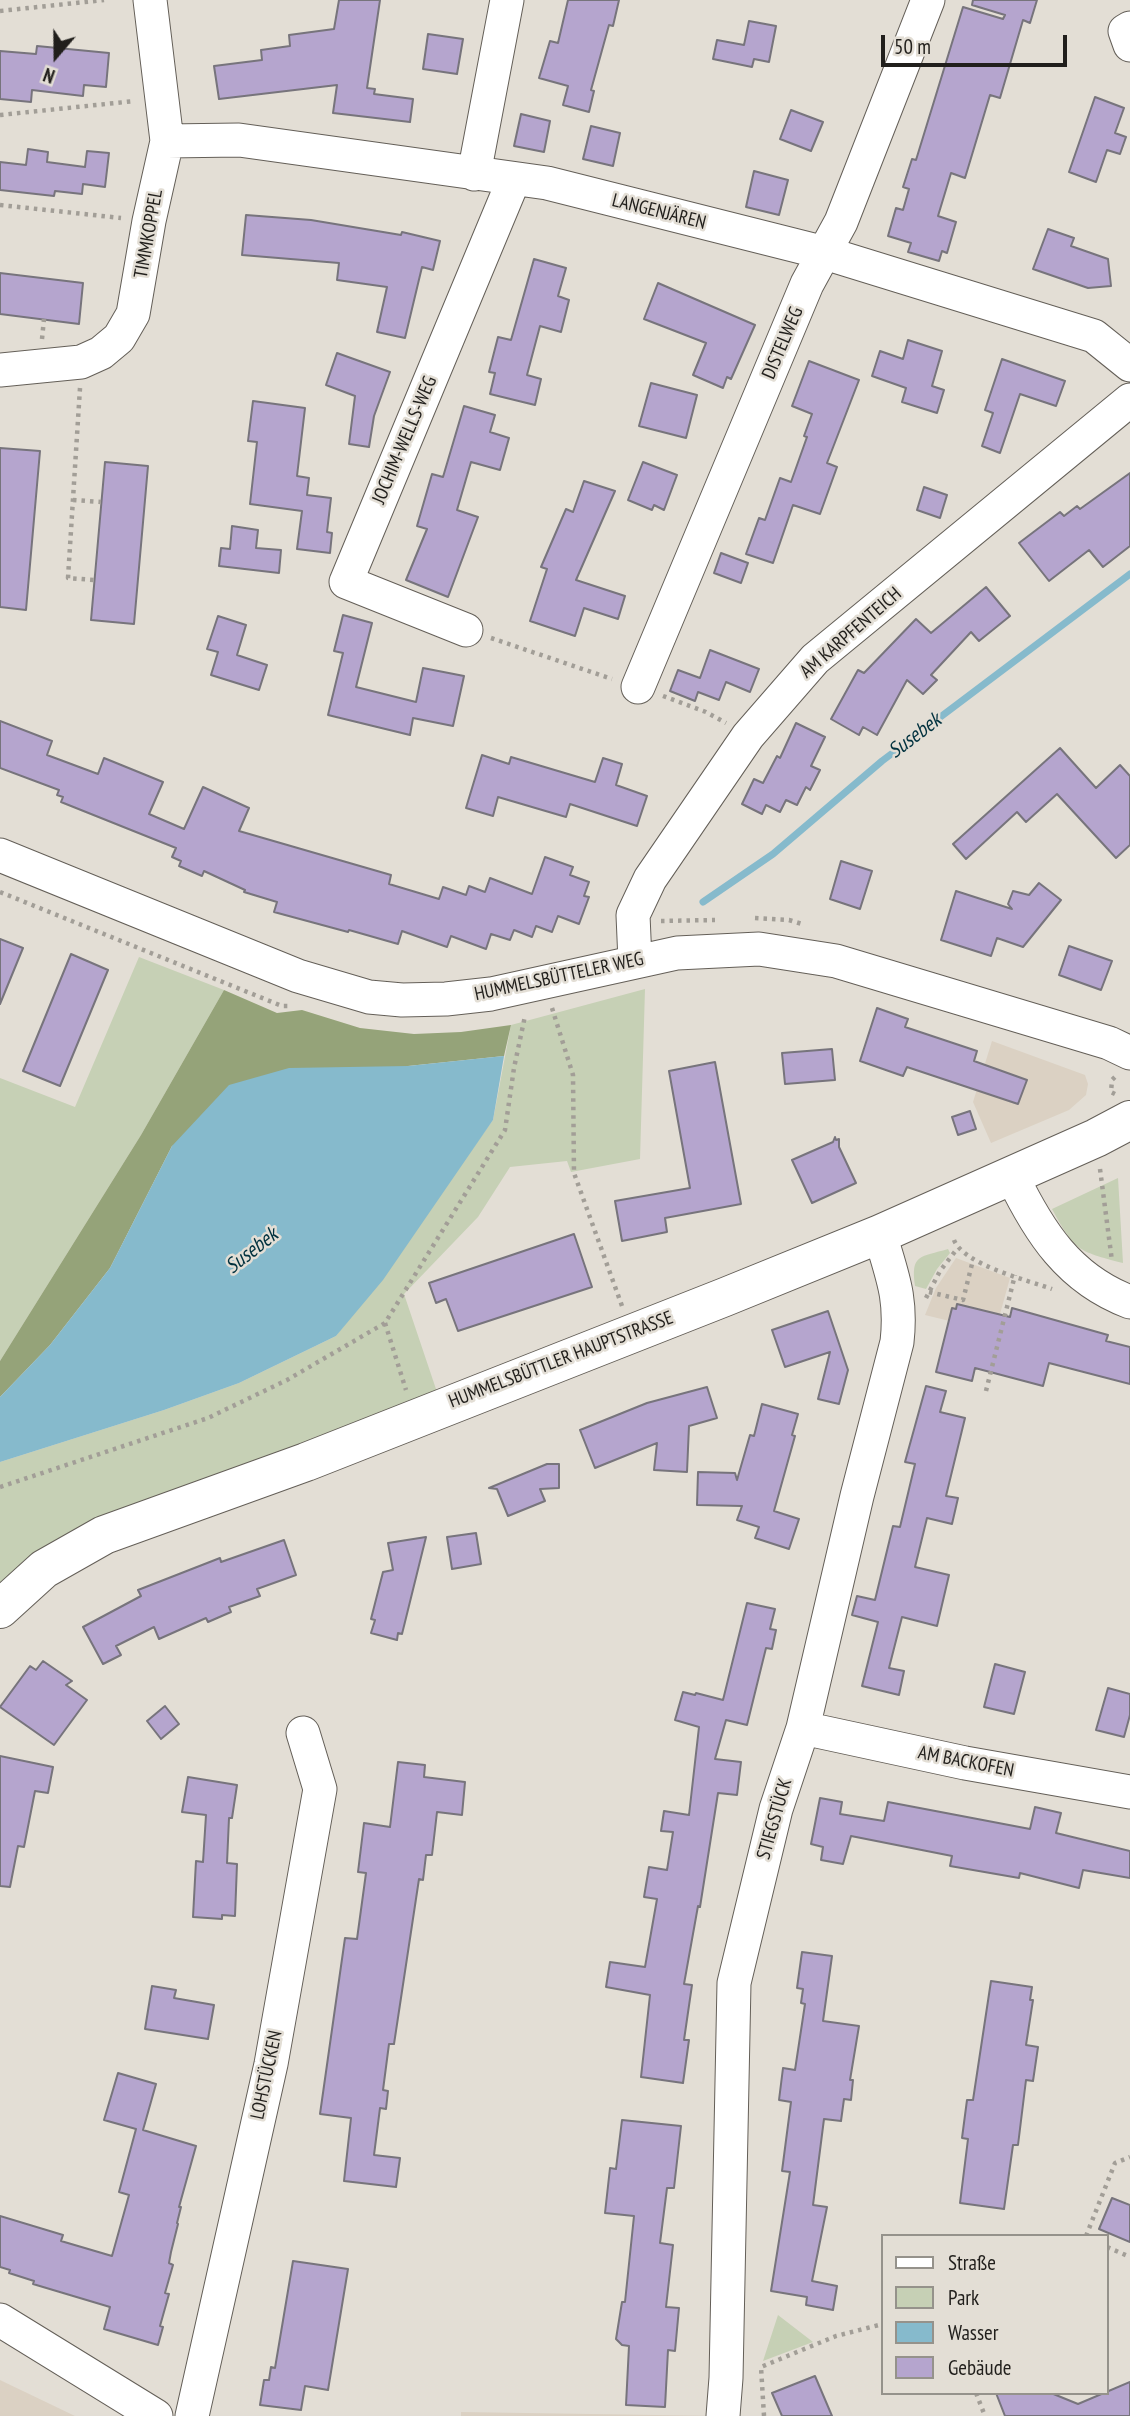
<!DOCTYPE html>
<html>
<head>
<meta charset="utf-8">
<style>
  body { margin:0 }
  #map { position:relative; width:1130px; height:2416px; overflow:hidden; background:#e3ded5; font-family:"PT Sans Narrow",sans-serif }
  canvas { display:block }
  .legend { position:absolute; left:881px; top:2234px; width:228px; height:161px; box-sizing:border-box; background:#e3ded5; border:2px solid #95928b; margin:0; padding:9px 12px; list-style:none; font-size:21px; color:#211f1c }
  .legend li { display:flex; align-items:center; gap:14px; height:35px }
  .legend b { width:35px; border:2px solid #95928b }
  .north { position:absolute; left:21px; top:21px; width:70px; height:70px; -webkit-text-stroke:5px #e3ded5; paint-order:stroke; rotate:200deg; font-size:19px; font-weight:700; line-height:28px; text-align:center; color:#211f1c }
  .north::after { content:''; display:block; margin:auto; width:24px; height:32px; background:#211f1c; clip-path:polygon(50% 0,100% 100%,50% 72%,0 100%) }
  .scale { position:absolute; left:881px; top:35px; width:186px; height:32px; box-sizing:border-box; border:4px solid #211f1c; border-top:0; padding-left:9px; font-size:21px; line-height:24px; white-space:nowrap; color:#211f1c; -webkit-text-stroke:5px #e3ded5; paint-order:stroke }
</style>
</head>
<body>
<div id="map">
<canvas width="1130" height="2416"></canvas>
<ul class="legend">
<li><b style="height:9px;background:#fff"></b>Straße</li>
<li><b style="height:19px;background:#c6d0b5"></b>Park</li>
<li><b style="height:19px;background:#86bacc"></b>Wasser</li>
<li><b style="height:19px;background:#b5a5ce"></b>Gebäude</li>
</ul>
<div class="north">N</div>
<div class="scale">50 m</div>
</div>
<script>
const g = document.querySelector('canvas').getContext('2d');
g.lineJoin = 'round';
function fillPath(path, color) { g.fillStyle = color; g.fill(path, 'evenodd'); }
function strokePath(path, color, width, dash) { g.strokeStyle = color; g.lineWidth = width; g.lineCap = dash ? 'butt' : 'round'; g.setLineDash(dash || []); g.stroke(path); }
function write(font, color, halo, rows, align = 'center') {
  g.font = font + ' "PT Sans Narrow",sans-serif'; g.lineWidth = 5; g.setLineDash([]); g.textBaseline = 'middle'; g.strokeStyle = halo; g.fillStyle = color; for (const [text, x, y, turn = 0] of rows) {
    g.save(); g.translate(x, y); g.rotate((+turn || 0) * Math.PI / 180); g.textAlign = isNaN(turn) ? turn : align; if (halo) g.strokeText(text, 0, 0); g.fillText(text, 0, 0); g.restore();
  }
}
fillPath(new Path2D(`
  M992,1041L1085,1075L1088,1084L1086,1095L1069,1110L991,1143L973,1102Z
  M956,1258L1010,1278L995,1332L925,1315L936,1288Z
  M0,2380L75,2416H0Z
  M461,2412L720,2416H461Z`), '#dbd1c3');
fillPath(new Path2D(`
  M139,957L224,990L141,1135L0,1361V1078L75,1107Z
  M645,989L640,1159L571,1172L567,1161L510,1167L478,1217L404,1294L440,1401L179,1504L0,1607V1462L164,1410L239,1383L336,1336L493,1120L511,1025Z
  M1118,1178L1123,1263C1077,1251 1075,1251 1052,1209Z
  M948,1249L950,1253L937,1269L926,1289L915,1286C910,1254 921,1257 948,1249Z
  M778,2315L813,2342L763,2361Z`), '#c6d0b5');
fillPath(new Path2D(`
  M224,990L277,1013L302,1010L360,1028L414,1034L461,1032L511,1025L504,1056L408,1066L172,1146L110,1268L50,1345L0,1397V1361L141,1135Z`), '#95a379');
fillPath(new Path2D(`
  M504,1056L493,1120L383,1280L336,1336L239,1383L164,1410L0,1462V1397L50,1345L110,1268L172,1146L229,1085L289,1068L408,1066Z`), '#86bacc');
strokePath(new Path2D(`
  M703,902L773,854L882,761L1130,574`), '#86bacc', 7);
const building = new Path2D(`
  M339,0H380L367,88L375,89L374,94L413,99L410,122L333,113L337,85L219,99L214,66L262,60L261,50L290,46L289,35L334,29Z
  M568,0H619L613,26L609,25L591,90L594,91L589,112L563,105L568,86L539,78L550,41L558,43Z
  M973,0H1037L1030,23L1023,20L1000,98L990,95L965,178L951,173L938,216L956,222L947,253L942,251L939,261L908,252L911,243L888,236L896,208L903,210L909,189L903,187L912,159L916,160L963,7L1003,19L1005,15L972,5Z
  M749,21L776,26L769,62L754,59L752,67L713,59L717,40L744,45Z
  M428,34L463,39L457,74L423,69Z
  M37,46L109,53L106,87L84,85L83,96L32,90L31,102L0,99V51L36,54Z
  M1095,97L1124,108L1115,133L1126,137L1120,154L1107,150L1096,182L1069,172Z
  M791,110L823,122L811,151L780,139Z
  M521,114L550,121L544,152L514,146Z
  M591,126L620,133L613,166L583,159Z
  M28,149L48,152L47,162L85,167L87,151L109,153L105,187L83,184L82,194L55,191L54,196L0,190V162L26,165Z
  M754,171L788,180L779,215L746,207Z
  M246,215L311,220L401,235L402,232L440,241L433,270L422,267L405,338L377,332L387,287L337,280L339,263L242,255Z
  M1048,229L1074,238L1071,246L1108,259L1111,286L1088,288L1033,269Z
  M534,259L566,268L558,296L569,300L561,332L540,326L527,375L541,379L535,405L490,394L495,373L489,372L498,337L511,340Z
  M0,273L83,283L79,324L0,314Z
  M658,283L755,325L731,379L727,377L723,388L693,375L706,343L644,319Z
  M908,340L942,351L932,386L944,390L937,413L902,402L906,388L872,376L880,351L903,359Z
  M337,353L390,372L374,416L369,447L349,444L355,396L326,385Z
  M1002,359L1065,381L1056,406L1020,394L1000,453L982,446L993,413L985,410Z
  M809,361L859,380L827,463L837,467L820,514L793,505L773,563L746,554L759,518L765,520L780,478L791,482L807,437L804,436L812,414L792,406Z
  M651,383L697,395L686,438L639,426Z
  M253,401L305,408L297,476L309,478L307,495L331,498L327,532L332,533L330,553L297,549L302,511L250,504L257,442L248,441Z
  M464,406L495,415L490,432L509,438L500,470L471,462L457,510L478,517L448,597L406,580L427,529L417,526L432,474L443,477Z
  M0,448L40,451L26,610L0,607Z
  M105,462L148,466L134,624L91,620Z
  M643,462L677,475L664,510L654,505L652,510L628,500Z
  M1130,473V546L1103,567L1089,550L1049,581L1019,543L1060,512L1064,516L1077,506L1080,509Z
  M584,481L615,491L576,580L625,596L618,619L584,608L575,636L530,621L547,569L541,567L566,509L573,512Z
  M924,487L947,495L940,518L917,510Z
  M232,526L258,530L256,548L281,550L279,573L219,566L221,548L230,549Z
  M721,553L748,563L741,583L714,573Z
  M986,587L1010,616L979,641L971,632L931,675L937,680L923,694L907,680L877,735L863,727L859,735L831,719L858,670L864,673L916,619L931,633Z
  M343,615L372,623L356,687L416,702L423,668L464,676L453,726L413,718L410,735L328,715L343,653L334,651Z
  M218,616L246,625L237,655L267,665L259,690L211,675L218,652L207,649Z
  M710,650L759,669L750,692L726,682L719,700L698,692L695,701L670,691L678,670L700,678Z
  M0,721L52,741L47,755L98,774L104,758L163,782L149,814L184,829L203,787L249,808L239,831L391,875L389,884L439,899L443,887L466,895L469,886L485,892L490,878L532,894L545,857L573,867L570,875L589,882L584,896L589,897L579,924L558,916L552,932L536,926L532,937L514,930L510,940L491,934L486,949L451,936L447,947L402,931L398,944L349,930L348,932L274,912L277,902L244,892L245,890L204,871L202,876L179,866L181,861L172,857L176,848L61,802L63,797L57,795L59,790L0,768Z
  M796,723L825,737L811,766L820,770L810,790L806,787L797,805L786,800L780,812L766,805L762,814L742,804L754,779L763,783L777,756L780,758Z
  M1060,748L1096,788L1120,765L1130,776V845L1116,858L1057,794L1026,822L1017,812L966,859L953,844Z
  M482,755L509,764L511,757L595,782L603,758L622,764L616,785L647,796L637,826L570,804L566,817L498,797L493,816L466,808Z
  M841,861L872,871L860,909L830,899Z
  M1039,883L1061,900L1023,947L997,938L991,956L941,940L956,891L1012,909L1008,904L1013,891L1029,895Z
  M0,939L23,948L0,1004Z
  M1069,946L1112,961L1101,990L1059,975Z
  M71,954L108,970L60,1086L23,1071Z
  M877,1008L908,1019L905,1027L977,1051L974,1061L1027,1080L1018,1104L907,1067L903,1076L860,1061Z
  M832,1049L835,1080L785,1084L782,1053Z
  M715,1062L741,1204L665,1218L667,1232L622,1241L615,1201L690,1188L669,1071Z
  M970,1111L976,1129L958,1135L952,1117Z
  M835,1137L836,1140L839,1139V1147L856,1183L812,1203L792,1160L833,1142Z
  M574,1234L592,1287L458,1331L446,1299L436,1303L429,1283Z
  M957,1304L1010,1317L1012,1308L1108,1335L1106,1341L1130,1347V1384L1049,1363L1043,1386L975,1368L972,1381L936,1372L952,1308L956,1309Z
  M828,1311L848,1370L839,1404L818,1399L830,1352L785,1367L772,1330Z
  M926,1386L946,1391L940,1412L965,1418L946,1496L958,1498L952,1524L927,1518L915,1567L949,1575L937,1626L902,1617L889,1668L904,1671L899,1695L862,1686L878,1622L852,1615L857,1596L875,1600L893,1526L900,1527L915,1464L905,1462Z
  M707,1387L717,1418L689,1426L687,1472L654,1470L657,1443L595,1468L580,1430L647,1403Z
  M762,1404L798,1414L792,1435L795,1436L774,1511L799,1519L789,1549L755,1538L759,1527L737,1520L742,1506L697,1505L698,1472L735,1473L737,1480L750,1435L754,1436Z
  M547,1464H559V1488L540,1489L545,1501L508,1516L497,1489L489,1488Z
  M476,1533L481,1564L452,1569L447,1537Z
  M426,1537L402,1634L398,1633L397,1640L371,1633L375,1620L371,1619L383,1572L393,1570L388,1543Z
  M284,1540L296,1575L257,1589L260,1596L229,1607L231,1612L208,1622L206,1618L159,1639L154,1627L116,1646L121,1655L103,1664L83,1627L141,1596L138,1590L220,1558L221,1562Z
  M747,1603L775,1609L770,1629L776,1630L772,1649L766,1648L747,1725L726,1720L715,1759L741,1762L737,1795L718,1793L700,1907L698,1906L684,1984L692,1985L684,2040H689L683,2083L641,2077L650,1995L606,1987L610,1962L645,1967L657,1899L644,1897L649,1867L667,1870L673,1832L661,1831L664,1811L689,1815L699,1727L675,1720L683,1692L695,1695L696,1693L723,1700Z
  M43,1661L72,1681L66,1685L87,1700L54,1745L0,1707L30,1666L36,1670Z
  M995,1664L1025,1672L1014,1714L984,1707Z
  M1108,1688L1130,1694V1715L1124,1737L1096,1730Z
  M165,1706L179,1724L161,1739L147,1721Z
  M0,1756L53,1767L48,1793L35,1791L24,1847L18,1846L10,1887L0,1886Z
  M398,1762L425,1765L424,1777L465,1782L462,1815L437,1812L432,1855H426L423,1880L419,1879L394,2044H389L383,2090L388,2091L386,2109L380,2108L374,2155L400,2158L396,2187L344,2181L351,2118L320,2114L345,1938L357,1939L366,1873L358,1872L364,1823L390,1827Z
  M188,1777L237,1785L232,1818H229L227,1863L237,1864L235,1916L222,1915V1919L193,1917L196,1861L203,1862L206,1815L182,1812Z
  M820,1798L842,1802L840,1814L884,1821L888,1802L1030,1829L1035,1807L1061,1813L1056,1833L1130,1851V1878L1083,1870L1079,1888L1020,1873L1019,1878L950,1866L952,1856L851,1836L843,1864L821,1860L823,1847L811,1844Z
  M802,1952L832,1956L823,2021L859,2026L850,2080H853L851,2100L844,2099L841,2121L824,2119L813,2205L827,2207L812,2281L837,2286L833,2310L806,2305L807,2297L771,2291L790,2172L782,2171L791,2102L779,2100L783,2068L795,2070L805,2004L801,2003L803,1989L797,1988Z
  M991,1981L1032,1987L1030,2000H1033L1026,2045L1038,2047L1033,2081L1026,2080L1018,2145H1013L1004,2209L960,2203L968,2139L962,2138L967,2100H973Z
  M152,1986L176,1990L174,1998L214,2005L208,2039L145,2029Z
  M118,2073L156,2084L143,2130L196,2146L179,2207H181L177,2223L178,2224L171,2252L169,2263L173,2265L165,2293L169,2294L160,2326L163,2327L158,2345L104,2329L110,2307L33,2284L34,2281L9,2273L10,2270L0,2267V2216L63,2235L61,2241L112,2256L129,2195L119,2192L136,2129L104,2120Z
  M622,2120L681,2126L674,2188H667L660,2243L673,2245L666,2307L679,2308L675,2351L668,2350L665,2407L626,2405L629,2346L622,2345L616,2339L622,2302H625L634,2216L605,2213L610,2168L616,2169Z
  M1112,2198L1130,2205V2242L1099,2229Z
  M293,2261L348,2269L328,2390L305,2386L301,2410L260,2405L264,2380H269L271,2367L275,2368Z
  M815,2376L832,2416H782L772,2393Z
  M1130,2382V2416H1005L996,2393H1051L1078,2404Z`);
fillPath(building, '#b5a5ce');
strokePath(building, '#77747c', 2);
const minor = new Path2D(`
  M1130,28L1125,31L1130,45
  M167,141L239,140L547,183L825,253L1094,336L1130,365
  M474,174L507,0
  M0,370L81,362L101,353L119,338L133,314L149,221L167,141L150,0
  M466,630L346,582L514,179
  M638,687L807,284L841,222L928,0
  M0,855L298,976L369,997L402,1000L446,999L491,994L677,953L759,949L836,961L1109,1043L1130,1053
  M635,961L633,915L650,879L748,736L815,659L1130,400
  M1012,1176C1039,1232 1069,1279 1130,1302
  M803,1728L965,1763L1130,1792
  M0,2320L156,2416
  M192,2416L271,2064L320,1789L303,1733
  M723,2416L726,2378L734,1983L776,1809L803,1728L857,1496L897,1342C902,1297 892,1276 880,1234`);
const major = new Path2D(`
  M0,1609L44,1569L104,1535L306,1462L725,1297L880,1234L1096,1138L1130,1120`);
strokePath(minor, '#645f58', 35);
strokePath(major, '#645f58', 40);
strokePath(new Path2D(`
  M0,11L104,0
  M0,115L135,101
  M0,205L121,218
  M42,339L44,319
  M80,388L68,578L94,580
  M73,500L101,502
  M491,638L612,679
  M663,696L706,712L726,723
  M0,892L282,1006H292
  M755,918L789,920L802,924
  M661,921L715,920
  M552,1008L573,1075L574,1173L622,1306
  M1115,1094L1111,1092L1112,1080L1116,1076
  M1100,1169L1112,1261
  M954,1240C964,1265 1027,1280 1052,1289
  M929,1292L963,1300L973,1260
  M926,1298L940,1271L957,1249
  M385,1323L406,1390
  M986,1391L1015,1275
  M0,1487L208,1418L287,1380L385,1323L505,1130L514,1068L525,1016
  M1086,2236L1115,2163L1130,2157
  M1107,2247L1130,2257
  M976,2393L985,2416
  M764,2416L761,2367L836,2336L883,2324`), '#a29e97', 4.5, [3.5, 5]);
strokePath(minor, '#fff', 33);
strokePath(major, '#fff', 38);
write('19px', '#211f1c', '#e3ded5', [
  ["LANGENJÄREN",659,212,14],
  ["TIMMKOPPEL",149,234,-80],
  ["DISTELWEG",783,343,-67],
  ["JOCHIM-WELLS-WEG",405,440,-67],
  ["AM KARPFENTEICH",851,633,-41],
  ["HUMMELSBÜTTELER WEG",559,977,-12],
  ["HUMMELSBÜTTLER HAUPTSTRASSE",561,1360,-21],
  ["AM BACKOFEN",966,1762,11],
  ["STIEGSTÜCK",775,1819,-74],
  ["LOHSTÜCKEN",267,2075,-78]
]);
write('italic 21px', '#00313e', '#e3ded5', [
  ["Susebek",915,736,-37],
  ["Susebek",252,1251,-38]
]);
</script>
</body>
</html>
